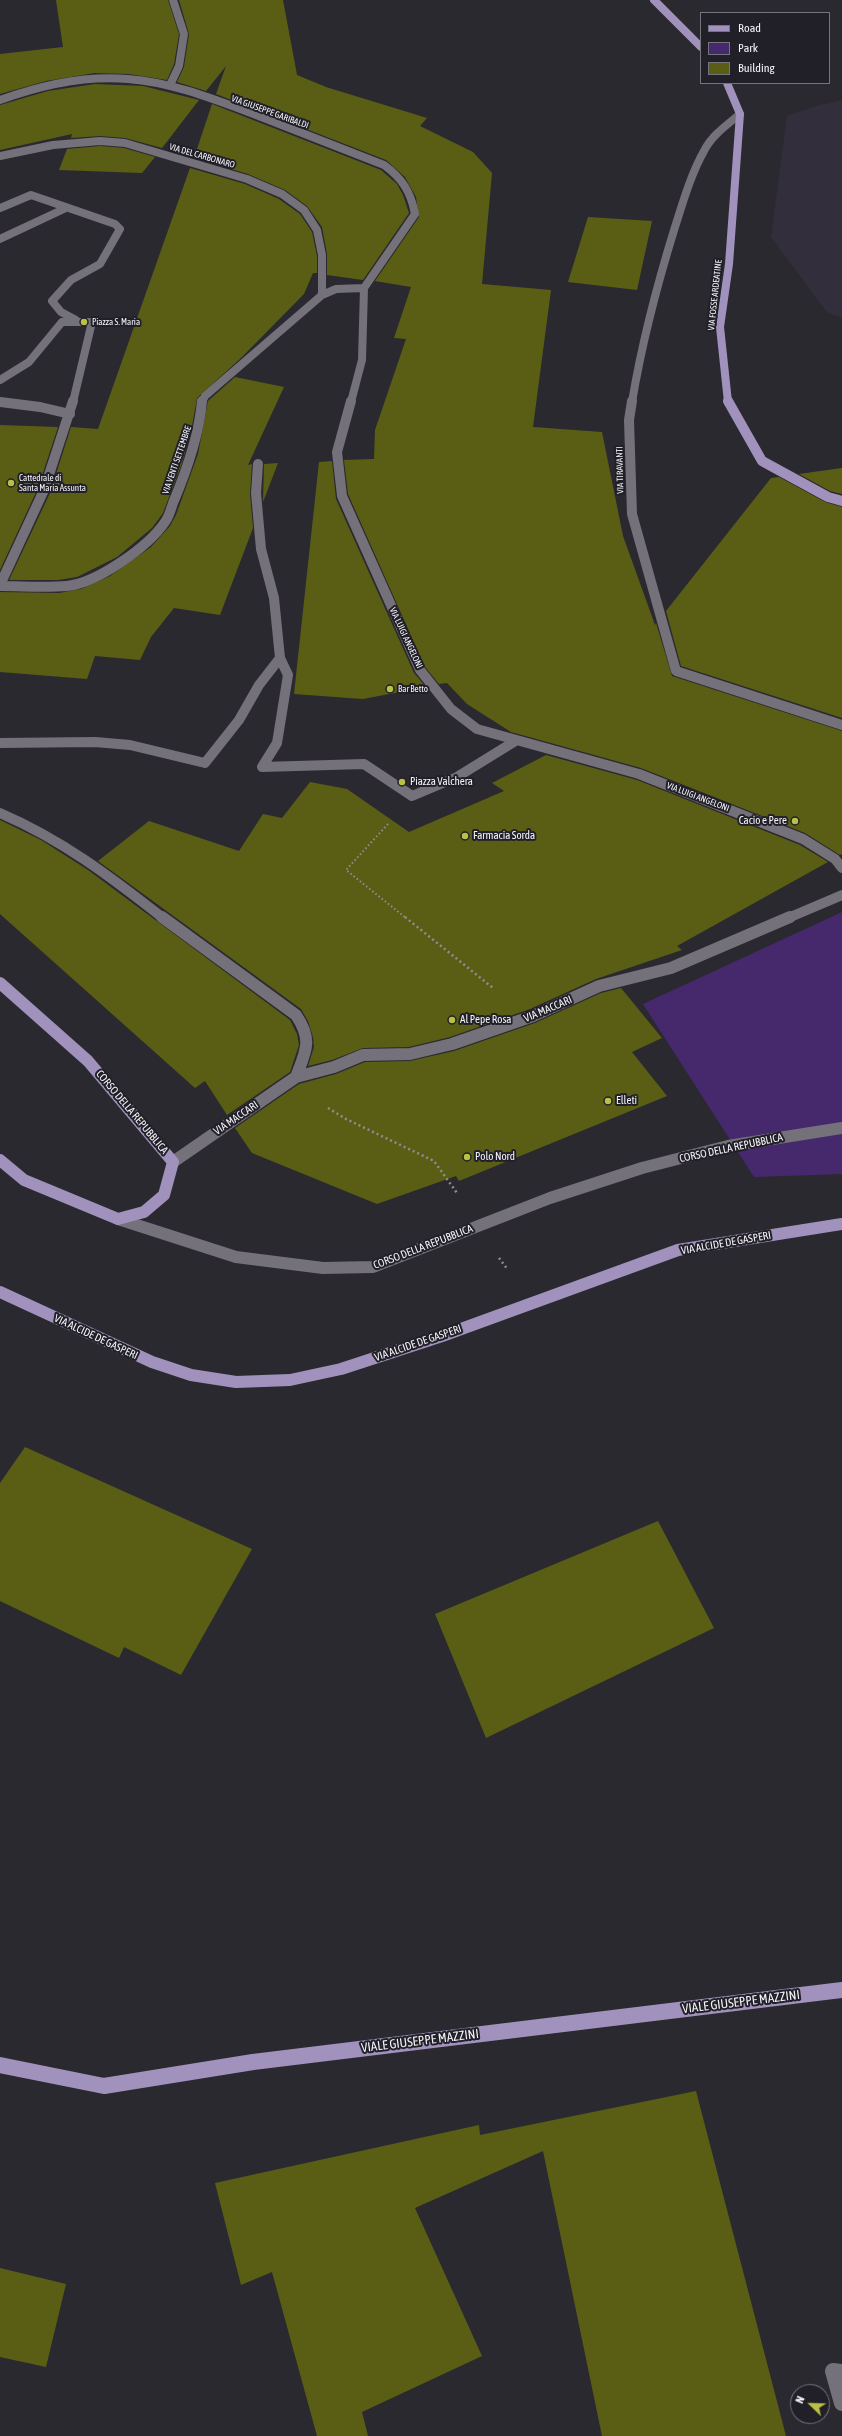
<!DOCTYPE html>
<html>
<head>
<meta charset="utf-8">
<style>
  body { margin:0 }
  #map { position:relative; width:842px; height:2436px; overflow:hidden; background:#2b2930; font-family:"Asap Condensed",sans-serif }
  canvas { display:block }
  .legend { position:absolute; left:700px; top:12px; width:130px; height:72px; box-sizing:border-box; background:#211f27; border:1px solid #76747b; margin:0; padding:5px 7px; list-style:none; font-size:12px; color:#f5f4f9 }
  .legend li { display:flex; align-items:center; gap:8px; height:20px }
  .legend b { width:20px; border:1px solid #76747b }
  .north { position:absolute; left:790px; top:2384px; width:40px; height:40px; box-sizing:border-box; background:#211f27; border:1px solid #76747b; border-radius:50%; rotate:293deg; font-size:11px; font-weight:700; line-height:16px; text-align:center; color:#f5f4f9 }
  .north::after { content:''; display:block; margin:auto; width:14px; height:18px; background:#b9c046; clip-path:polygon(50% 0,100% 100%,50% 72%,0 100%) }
</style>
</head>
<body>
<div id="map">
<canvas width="842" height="2436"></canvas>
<ul class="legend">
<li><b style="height:5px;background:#a192bd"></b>Road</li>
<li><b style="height:11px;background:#45296c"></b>Park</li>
<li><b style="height:11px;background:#5a5e15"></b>Building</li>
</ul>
<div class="north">N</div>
</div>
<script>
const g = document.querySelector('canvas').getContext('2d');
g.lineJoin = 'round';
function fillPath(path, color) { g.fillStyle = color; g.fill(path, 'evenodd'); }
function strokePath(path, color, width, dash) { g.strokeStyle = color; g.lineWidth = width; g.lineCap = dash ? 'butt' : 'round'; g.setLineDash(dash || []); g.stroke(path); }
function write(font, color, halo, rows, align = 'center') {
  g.font = font + ' "Asap Condensed",sans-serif'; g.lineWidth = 4; g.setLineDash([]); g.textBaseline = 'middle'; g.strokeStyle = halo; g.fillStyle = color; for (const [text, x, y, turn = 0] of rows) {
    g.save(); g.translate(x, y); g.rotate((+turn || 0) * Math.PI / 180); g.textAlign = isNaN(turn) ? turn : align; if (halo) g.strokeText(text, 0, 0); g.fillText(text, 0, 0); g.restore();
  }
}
fillPath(new Path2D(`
  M842,100V318L827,312L771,237L787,116L816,106Z`), '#332e3c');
fillPath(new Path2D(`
  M842,912V1174L754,1177L643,1004Z`), '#45296c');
fillPath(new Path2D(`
  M56,0H168L179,34L174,64L167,80L129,74L95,73L46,81L0,94V54L63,47Z
  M179,0H283L297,75L326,87L427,118L420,126L473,152L492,173L482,284L551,290L533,427L602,432L623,536L655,625L656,623L672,676L842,731V854L840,855L805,833L641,768L511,732L467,704L447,683L439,684L425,667L348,494L344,460L374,459L375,430L406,339L394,338L411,287L375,281L419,217L416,197L405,177L386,160L216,94L226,66L206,91L177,82L184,67L189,34Z
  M95,84L143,86L199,100L162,148L125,138L100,136L71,138L72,134L0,150V105L48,91Z
  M212,104L381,170L397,184L403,195L409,213L363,280L327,275V254L322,227L307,206L285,190L248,174L194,158Z
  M100,146L124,148L155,157L142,173L59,170L67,149Z
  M190,168L245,184L279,199L300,214L312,232L317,256V273H313L304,294L241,358L197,398L192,426L182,463L163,513L152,528L117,557L77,577L58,580H9L50,493L71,427L98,429Z
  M588,217L652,221L637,290L568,282Z
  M235,377L284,387L248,465L252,464L250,494L253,528L220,615L174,608L151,637L140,660L95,656L87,679L0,672V592L59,593L81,589L110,576L151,547L170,526L176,515L198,454L208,401Z
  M0,425L58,427L38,488L0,570Z
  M332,461L336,499L414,673L426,687L363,699L294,694L319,462Z
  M278,463L263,502L264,464Z
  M842,468V494L830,491L799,474Z
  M779,477L825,502L842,507V718L681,666L666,611L771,478Z
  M546,755L637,780L800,845L828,862L677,946L682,950L596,979L530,1009L450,1037L409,1047L363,1048L332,1060L308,1066L314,1047L313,1037L308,1021L301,1009L98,861L149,821L239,851L263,814L282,818L310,782L347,789L409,832L504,791L492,783Z
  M0,820L41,840L88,870L290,1020L297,1034L299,1045L290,1072L227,1115L205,1081L195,1088L0,914Z
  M621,988L662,1038L632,1052L667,1096L459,1181L456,1176L377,1204L252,1153L235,1128L299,1084L336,1074L365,1062L410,1061L454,1051L535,1023L601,993Z
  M25,1447L252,1549L181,1675L124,1647L119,1658L0,1601V1483Z
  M658,1521L714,1628L486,1738L435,1614Z
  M696,2091L786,2436H602L543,2151L415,2208L482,2356L362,2412L368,2436H317L272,2272L241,2285L215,2183L479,2125L480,2135Z
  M0,2268L66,2284L46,2367L0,2357Z`), '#5a5e15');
strokePath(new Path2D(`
  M388,824L346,870L406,918`), '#8f8d93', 2, [1.5, 2.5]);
strokePath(new Path2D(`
  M405,917L493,988
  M328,1108L346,1119L434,1161L457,1193
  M499,1258L508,1270`), '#8f8d93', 2.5, [2, 3]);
strokePath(new Path2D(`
  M170,85L179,66L184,34L173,0
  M0,100C41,85 84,75 128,79C170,82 211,98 251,113C295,130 340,148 384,165C402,178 411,192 415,214L364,288
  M0,156L53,145L100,141L125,143L247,179L282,194L304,210L317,230L322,255V295
  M0,208L31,195L115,224L120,229L100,264L71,280L52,301L61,312L76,320
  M0,239L66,208
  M0,380L29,362L62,322H92L73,402
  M202,402L205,396L322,295L336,289L364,288
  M351,402L362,360L364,288
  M632,402C642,342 657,285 675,227C683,202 691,174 704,151C712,135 727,125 740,114`), '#74717a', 8);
strokePath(new Path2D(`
  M351,401L337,452L342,496L420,670L451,709L477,729L639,774L803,839L835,859L842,868
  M632,401L629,420L632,514L676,671L842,725
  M0,402L40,407L70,414
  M258,464L256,493L261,549L274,598L280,658L288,675L277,743L262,767L364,764L412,796L457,777L517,740
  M0,585L44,490L73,401
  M0,586C22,586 45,588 67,586C97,583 148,547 165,522C169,517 171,509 173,503C187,470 199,436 202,401
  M0,743L95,742L130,745L205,763L239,720L259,685L280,658
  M0,813C61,839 111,877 163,918
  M788,918L842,895`), '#74717a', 10);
strokePath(new Path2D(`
  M162,917L296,1015C313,1040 306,1051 296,1077
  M173,1162L296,1077L334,1067L363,1055L410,1054L452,1044L533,1016L599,986L671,968L790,917
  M118,1219L236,1257L323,1268L373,1267L550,1198L642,1168L728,1146L842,1128`), '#74717a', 12);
strokePath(new Path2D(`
  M842,2372L833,2371L842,2403`), '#74717a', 16);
strokePath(new Path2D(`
  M654,0L701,47
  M727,83L740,114L729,264L720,327L728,402`), '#a192bd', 8);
strokePath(new Path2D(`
  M728,401L762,461L828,497L842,501`), '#a192bd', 10);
strokePath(new Path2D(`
  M0,983L88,1061L173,1162L164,1195L144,1212L118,1219L24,1180L0,1160
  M0,1292L152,1362L191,1375L236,1382L290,1380L341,1369L442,1336L678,1250L842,1224`), '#a192bd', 12);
strokePath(new Path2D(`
  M0,2065L104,2086L253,2062L842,1990`), '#a192bd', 16);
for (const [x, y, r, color] of [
  [84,322,4,"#b9c046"],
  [11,483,4,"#b9c046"],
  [390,689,4,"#b9c046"],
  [402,782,4,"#b9c046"],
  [795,821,4,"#b9c046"],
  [465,836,4,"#b9c046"],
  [452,1020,4,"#b9c046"],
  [608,1101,4,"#b9c046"],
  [467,1157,4,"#b9c046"]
]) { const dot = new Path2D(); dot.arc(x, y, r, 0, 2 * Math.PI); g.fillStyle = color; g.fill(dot); strokePath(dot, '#211f27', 1.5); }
write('9px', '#f5f4f9', '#211f27', [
  ["VIA GIUSEPPE GARIBALDI",270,112,20],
  ["VIA DEL CARBONARO",202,156,16],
  ["VIA FOSSE ARDEATINE",715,295,-84],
  ["VIA VENTI SETTEMBRE",177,460,-71],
  ["VIA TIRAVANTI",620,470,-91],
  ["VIA LUIGI ANGELONI",406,638,65],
  ["VIA LUIGI ANGELONI",698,797,21]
]);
write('9px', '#f5f4f9', '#211f27', [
  ["Piazza S. Maria",92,322],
  ["Cattedrale di",19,478],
  ["Santa Maria Assunta",19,488],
  ["Bar Betto",398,689]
], 'left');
write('11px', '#f5f4f9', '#211f27', [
  ["Piazza Valchera",410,782],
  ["Cacio e Pere",787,821,"right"],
  ["Farmacia Sorda",473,836],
  ["Al Pepe Rosa",460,1020],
  ["Elleti",616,1101],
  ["Polo Nord",475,1157]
], 'left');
write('11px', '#f5f4f9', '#211f27', [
  ["VIA MACCARI",548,1009,-23],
  ["CORSO DELLA REPUBBLICA",132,1112,50],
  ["VIA MACCARI",236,1118,-34],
  ["CORSO DELLA REPUBBLICA",731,1148,-12],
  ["VIA ALCIDE DE GASPERI",726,1243,-10],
  ["CORSO DELLA REPUBBLICA",423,1247,-21],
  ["VIA ALCIDE DE GASPERI",96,1337,25],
  ["VIA ALCIDE DE GASPERI",418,1343,-19]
]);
write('13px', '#f5f4f9', '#211f27', [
  ["VIALE GIUSEPPE MAZZINI",741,2002,-7],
  ["VIALE GIUSEPPE MAZZINI",420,2041,-7]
]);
</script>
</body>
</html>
